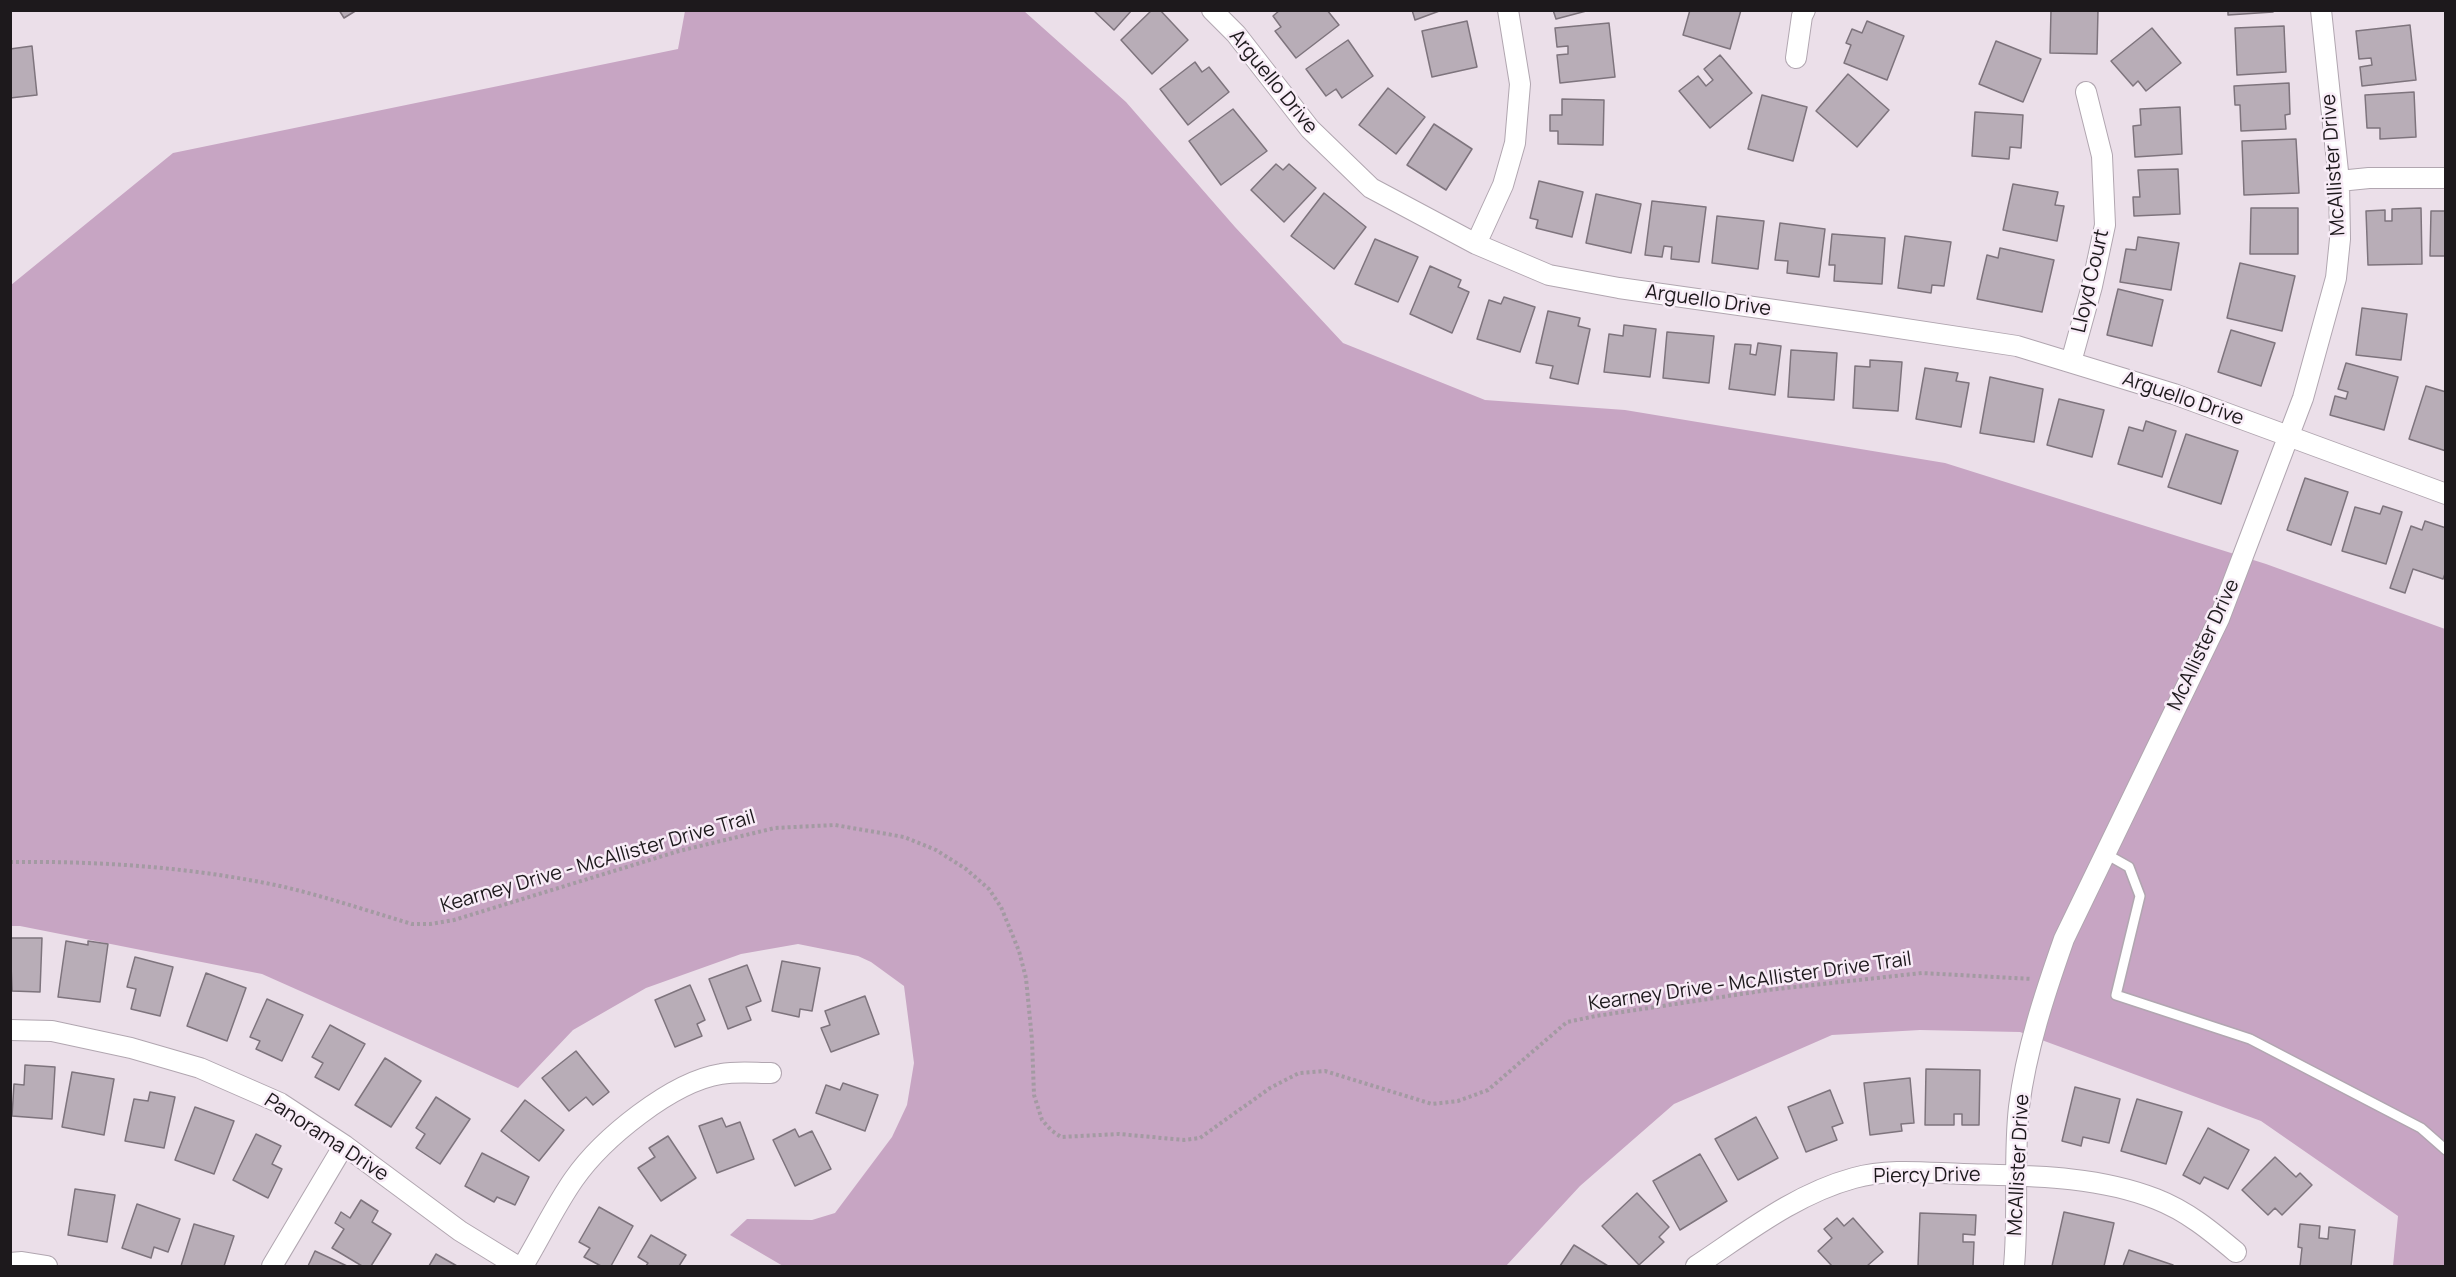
<!DOCTYPE html>
<html>
<head>
<meta charset="utf-8">
<style>
  body { margin:0 }
  #map { position:relative; width:2456px; height:1277px; overflow:hidden; background:#ebdfe9; font-family:Manrope,sans-serif }
  canvas { display:block }
  .frame { position:absolute; inset:0; border:12px solid #1d191c; pointer-events:none }
</style>
</head>
<body>
<div id="map">
<canvas width="2456" height="1277"></canvas>
<div class="frame"></div>
</div>
<script>
const g = document.querySelector('canvas').getContext('2d');
g.lineJoin = 'round';
function fillPath(path, color) { g.fillStyle = color; g.fill(path, 'evenodd'); }
function strokePath(path, color, width, dash) { g.strokeStyle = color; g.lineWidth = width; g.lineCap = dash ? 'butt' : 'round'; g.setLineDash(dash || []); g.stroke(path); }
function write(font, color, halo, rows, align = 'center') {
  g.font = font + ' Manrope,sans-serif'; g.lineWidth = 5; g.setLineDash([]); g.textBaseline = 'middle'; g.strokeStyle = halo; g.fillStyle = color; for (const [text, x, y, turn = 0] of rows) {
    g.save(); g.translate(x, y); g.rotate((+turn || 0) * Math.PI / 180); g.textAlign = isNaN(turn) ? turn : align; if (halo) g.strokeText(text, 0, 0); g.fillText(text, 0, 0); g.restore();
  }
}
fillPath(new Path2D(`
  M685,11H1024L1126,102L1235,227L1343,343L1485,400L1625,410L1945,463L2266,564L2445,629V1266H2393L2398,1216L2261,1121L2020,1032L1920,1030L1832,1035L1674,1104L1580,1186L1506,1266H783L730,1235L747,1219L812,1220L835,1213L892,1137L907,1105L914,1063L904,986L871,962L858,956L798,944L741,954L646,988L573,1030L518,1088L262,974L20,926H11V285L173,153L678,49Z`), '#c7a5c3');
const building = new Path2D(`
  M339,10H357L344,18Z
  M1093,10H1132L1114,30Z
  M1152,10H1160L1188,40L1152,74L1121,40Z
  M1280,10H1327L1339,25L1296,58L1275,31L1281,27L1273,16Z
  M1412,10H1442L1415,20Z
  M1553,10H1590L1556,19Z
  M1690,10H1741L1730,49L1683,35Z
  M2051,10H2098L2097,54L2050,53Z
  M2228,10H2272L2273,12L2228,15Z
  M1467,21L1477,67L1432,77L1422,31Z
  M1867,21L1904,36L1887,80L1844,63L1851,45L1846,43L1852,29L1862,33Z
  M1609,23L1615,77L1560,83L1557,55L1568,54V46L1557,47L1555,28Z
  M2410,25L2416,80L2362,86L2360,67L2372,65L2371,58L2359,59L2356,31Z
  M2284,26L2286,72L2237,75L2235,28Z
  M2152,28L2181,63L2146,91L2138,81L2133,86L2111,61Z
  M1348,40L1373,76L1342,98L1336,89L1326,96L1306,69Z
  M1996,41L2041,59L2023,102L1979,84Z
  M32,46L37,95L10,98V49Z
  M1720,55L1752,93L1710,128L1679,91L1698,76L1706,86L1713,80L1704,69Z
  M1195,62L1202,72L1209,67L1229,92L1188,125L1160,89Z
  M1848,74L1889,110L1857,147L1816,111Z
  M2289,83L2290,114L2285,115L2286,129L2241,131L2240,105H2235L2234,86Z
  M1388,88L1425,117L1396,154L1359,125Z
  M2414,92L2416,137L2380,139V128H2367L2365,95Z
  M1762,95L1807,107L1793,161L1748,149Z
  M1562,99L1604,100L1603,145L1558,144V131H1550V115H1562Z
  M2180,107L2182,154L2135,157L2133,126L2141,125L2140,109Z
  M1233,109L1267,151L1221,185L1189,141Z
  M1975,112L2023,115L2021,148L2010,147L2009,159L1972,156Z
  M1434,124L1472,149L1446,190L1407,165Z
  M2296,139L2299,193L2244,195L2242,141Z
  M1276,164L1283,170L1289,164L1316,188L1284,222L1251,190Z
  M2178,169L2180,214L2134,216L2133,197H2140L2138,170Z
  M1539,181L1583,192L1572,237L1536,228L1538,220L1530,218Z
  M2013,184L2058,192L2055,205L2064,206L2057,241L2003,230Z
  M1324,193L1366,227L1334,269L1291,236Z
  M1596,194L1641,204L1631,253L1586,243Z
  M1652,201L1706,207L1699,262L1671,259L1672,247L1664,246L1662,257L1645,255Z
  M2251,208H2298V254H2250Z
  M2421,208L2422,264L2368,265L2366,211L2385,210V221H2392V209Z
  M2431,211H2446V256H2430Z
  M1717,216L1764,221L1758,269L1712,263Z
  M1780,223L1825,229L1819,277L1787,273L1788,261L1775,260Z
  M1832,234L1885,238L1882,284L1834,281L1835,265H1829Z
  M1905,236L1951,242L1944,286L1932,285L1931,293L1898,288Z
  M2138,237L2179,243L2171,290L2120,282L2126,249L2136,250Z
  M1375,239L1418,257L1398,302L1355,284Z
  M2000,248L2054,260L2042,312L1977,299L1987,255L1998,258Z
  M2240,263L2295,276L2282,331L2227,318Z
  M1430,266L1461,280L1458,287L1469,292L1452,333L1410,314Z
  M2118,289L2163,300L2152,346L2107,335Z
  M1504,297L1535,307L1520,352L1477,339L1489,300L1501,304Z
  M2362,308L2407,314L2401,360L2356,355Z
  M1548,311L1580,318L1578,326L1590,329L1578,384L1550,378L1553,366L1536,363Z
  M1624,325L1656,329L1650,377L1604,372L1609,334L1623,336Z
  M2231,330L2275,343L2261,386L2218,372Z
  M1667,332L1714,336L1709,383L1663,378Z
  M1758,343L1781,346L1775,395L1729,389L1735,344L1751,345L1750,354L1756,355Z
  M1791,350L1837,353L1834,400L1788,397Z
  M1870,360L1902,362L1898,411L1853,408L1855,366L1870,367Z
  M2346,363L2398,377L2384,430L2330,415L2335,396L2346,399L2348,392L2338,389Z
  M1925,368L1958,373L1956,381L1969,383L1961,427L1916,419Z
  M1990,377L2043,389L2034,442L1980,433Z
  M2426,386L2446,392V451L2409,439Z
  M2059,399L2104,410L2092,457L2047,445Z
  M2146,421L2176,431L2162,477L2118,464L2129,427L2143,431Z
  M2186,434L2238,451L2221,504L2168,487Z
  M2305,478L2348,492L2331,545L2287,530Z
  M2383,506L2402,512L2386,564L2342,551L2355,507L2380,514Z
  M2425,521L2446,528V571L2443,579L2413,569L2405,593L2390,588L2411,526L2422,530Z
  M10,938H42L40,992L12,991Z
  M66,941L88,945V941L108,944L100,1002L58,997Z
  M135,957L173,967L160,1016L131,1009L136,989L127,987Z
  M782,961L820,968L812,1011L800,1009L799,1017L772,1011Z
  M747,965L761,1001L746,1007L751,1020L728,1029L709,979Z
  M206,973L246,988L227,1041L187,1026Z
  M690,985L705,1020L697,1024L702,1036L675,1047L655,1000Z
  M865,996L879,1034L831,1052L821,1028L830,1025L825,1011Z
  M267,999L303,1015L282,1061L256,1049L260,1041L250,1037Z
  M330,1025L365,1044L339,1090L315,1077L323,1063L312,1057Z
  M576,1051L609,1092L593,1105L586,1097L569,1111L542,1078Z
  M385,1058L421,1081L391,1127L355,1105Z
  M25,1065L55,1067L52,1119L12,1116L14,1084L24,1085Z
  M1926,1069L1980,1070L1979,1125H1962V1114H1954V1125H1925Z
  M72,1072L114,1079L104,1135L62,1127Z
  M1910,1078L1914,1123L1901,1124L1902,1131L1870,1135L1864,1083Z
  M843,1083L878,1095L865,1131L816,1113L826,1085L840,1090Z
  M2075,1087L2120,1099L2109,1143L2083,1137L2081,1146L2062,1141Z
  M1830,1090L1843,1123L1832,1127L1837,1140L1806,1152L1788,1107Z
  M150,1092L175,1097L164,1148L125,1141L134,1099L148,1101Z
  M436,1097L470,1119L440,1164L416,1148L425,1134L416,1128Z
  M2137,1099L2182,1112L2166,1164L2121,1151Z
  M525,1100L564,1130L539,1161L501,1131Z
  M195,1107L234,1121L214,1174L175,1160Z
  M1756,1117L1778,1158L1738,1180L1715,1139Z
  M722,1118L726,1127L740,1122L754,1159L717,1173L699,1126Z
  M2208,1128L2249,1150L2228,1189L2204,1177L2200,1184L2183,1175Z
  M795,1129L799,1137L812,1131L831,1169L795,1186L773,1140Z
  M256,1134L281,1146L272,1164L282,1169L268,1198L233,1180Z
  M668,1136L696,1178L661,1201L638,1168L655,1157L649,1148Z
  M482,1153L529,1177L515,1205L497,1197L494,1202L465,1186Z
  M1700,1154L1727,1201L1680,1230L1653,1181Z
  M2275,1157L2296,1177L2300,1173L2312,1185L2282,1215L2275,1208L2268,1215L2242,1190Z
  M75,1189L115,1195L107,1242L68,1235Z
  M1637,1193L1669,1227L1659,1237L1664,1242L1639,1265L1602,1226Z
  M361,1200L378,1211L372,1222L391,1234L371,1266H362L332,1248L344,1229L335,1223L341,1212L350,1218Z
  M137,1204L180,1219L168,1252L154,1247L151,1258L122,1248Z
  M599,1207L633,1226L611,1266H601L584,1257L590,1248L579,1242Z
  M2064,1212L2114,1223L2104,1266H2052Z
  M1920,1213L1976,1215L1975,1235L1963,1234V1242H1974L1973,1266H1918Z
  M1837,1218L1844,1226L1853,1218L1883,1252L1867,1266H1832L1818,1251L1832,1238L1824,1229Z
  M194,1224L234,1236L224,1266H181Z
  M2300,1224L2320,1226L2319,1238L2328,1239L2329,1227L2355,1230L2351,1266H2300L2302,1248L2298,1247Z
  M651,1235L686,1255L679,1266H646L648,1263L638,1257Z
  M1574,1245L1608,1266H1560Z
  M2129,1250L2173,1265L2172,1266H2123Z
  M315,1251L347,1266H308Z
  M436,1254L457,1266H429Z`);
fillPath(building, '#b8adb7');
strokePath(building, '#7e747d', 1.5);
const service = new Path2D(`
  M2106,854L2129,867L2140,896L2116,995L2250,1039L2421,1128L2446,1150`);
const minor = new Path2D(`
  M1212,10L1236,34L1310,129L1371,188L1476,244L1549,275L1619,288L1866,323L2017,346L2174,394L2446,494
  M1796,58L1802,16L1805,10
  M2339,181L2369,178H2446
  M1476,244L1503,185L1515,143L1520,84L1508,10
  M2071,362L2092,286L2105,225L2102,156L2086,92
  M10,1030L52,1031L131,1048L200,1068L280,1103L344,1145L460,1231L517,1266
  M10,1263L22,1262L47,1266
  M272,1266L344,1145
  M523,1266C540,1238 555,1206 574,1179C602,1139 671,1082 721,1074C737,1071 755,1073 771,1073
  M1696,1266C1746,1233 1795,1194 1854,1178C1889,1168 1928,1173 1963,1174C2027,1176 2095,1175 2156,1199C2187,1211 2211,1231 2236,1252
  M2014,1266C2019,1213 2013,1160 2019,1107C2026,1050 2045,993 2064,939L2219,619L2303,398L2336,278L2340,239L2339,181L2321,10`);
strokePath(service, '#b1a6b0', 12);
strokePath(minor, '#b1a6b0', 22);
strokePath(new Path2D(`
  M10,862C100,861 191,867 280,886C324,896 368,911 412,924H430L454,920L679,851L775,828L835,825L904,837L936,850L966,869L989,889L1001,907L1019,951L1026,978L1032,1040L1034,1095L1042,1120L1051,1130L1061,1137L1119,1134L1184,1140L1200,1138L1270,1088L1299,1073L1325,1071L1432,1104L1458,1101L1488,1090L1567,1022L1596,1016L1768,990L1922,973L2032,979`), '#a39aa2', 4, [3, 3]);
strokePath(service, '#fff', 9);
strokePath(minor, '#fff', 20);
write('20px', '#1d191c', '#f8ecf7', [
  ["Arguello Drive",1273,82,51],
  ["McAllister Drive",2334,165,-94],
  ["Lloyd Court",2091,281,-77],
  ["Arguello Drive",1708,301,8],
  ["Arguello Drive",2183,399,19],
  ["McAllister Drive",2204,645,-65],
  ["Kearney Drive - McAllister Drive Trail",598,862,-16],
  ["Kearney Drive - McAllister Drive Trail",1750,982,-8],
  ["Panorama Drive",326,1138,33],
  ["McAllister Drive",2019,1165,-87],
  ["Piercy Drive",1927,1176,-1]
]);
</script>
</body>
</html>
